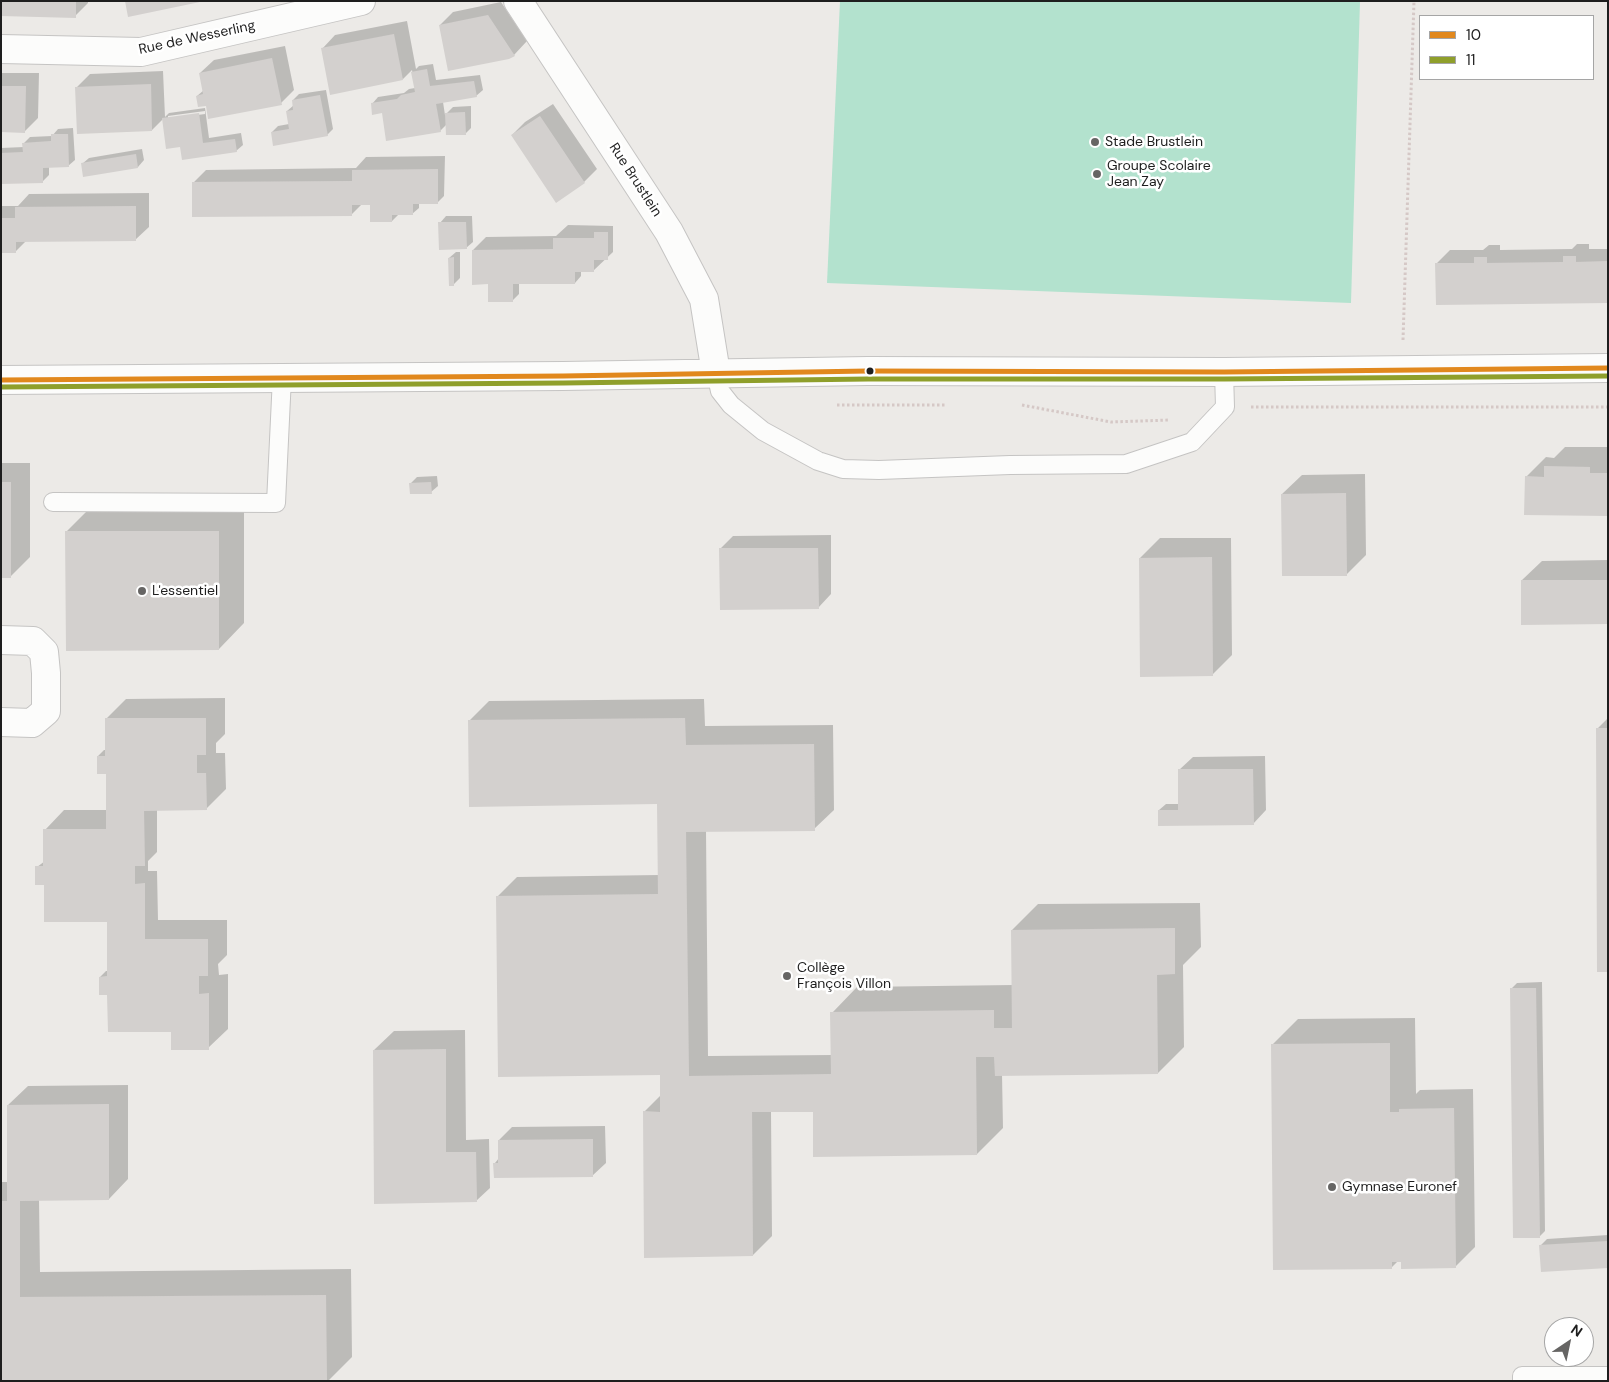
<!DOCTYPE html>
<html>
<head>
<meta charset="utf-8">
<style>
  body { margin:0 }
  #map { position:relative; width:1609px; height:1382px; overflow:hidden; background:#eceae7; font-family:"DM Sans",sans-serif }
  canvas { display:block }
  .frame { position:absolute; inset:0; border:2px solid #1e1e1e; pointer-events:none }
  .legend { position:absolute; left:1419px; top:15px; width:175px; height:65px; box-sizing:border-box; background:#fff; border:1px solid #a5a5a5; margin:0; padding:6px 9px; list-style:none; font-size:15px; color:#1e1e1e }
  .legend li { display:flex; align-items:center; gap:10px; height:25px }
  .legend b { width:25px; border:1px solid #a5a5a5 }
  .north { position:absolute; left:1544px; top:1317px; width:50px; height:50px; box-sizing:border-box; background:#fff; border:1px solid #a5a5a5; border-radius:50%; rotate:34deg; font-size:14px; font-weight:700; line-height:20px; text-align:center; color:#1e1e1e }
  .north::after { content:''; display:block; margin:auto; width:18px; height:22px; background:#666564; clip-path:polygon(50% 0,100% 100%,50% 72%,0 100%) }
</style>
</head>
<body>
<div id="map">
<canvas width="1609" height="1382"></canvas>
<div class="frame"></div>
<ul class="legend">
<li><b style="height:6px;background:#e1881d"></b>10</li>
<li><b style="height:6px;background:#8f9f2b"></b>11</li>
</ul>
<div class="north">N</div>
</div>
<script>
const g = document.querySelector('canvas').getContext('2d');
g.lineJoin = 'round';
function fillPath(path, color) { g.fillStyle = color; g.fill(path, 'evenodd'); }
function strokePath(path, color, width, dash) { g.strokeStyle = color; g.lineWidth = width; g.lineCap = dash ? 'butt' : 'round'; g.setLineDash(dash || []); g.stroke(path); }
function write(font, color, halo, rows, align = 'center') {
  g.font = font + ' "DM Sans",sans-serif'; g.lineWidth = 5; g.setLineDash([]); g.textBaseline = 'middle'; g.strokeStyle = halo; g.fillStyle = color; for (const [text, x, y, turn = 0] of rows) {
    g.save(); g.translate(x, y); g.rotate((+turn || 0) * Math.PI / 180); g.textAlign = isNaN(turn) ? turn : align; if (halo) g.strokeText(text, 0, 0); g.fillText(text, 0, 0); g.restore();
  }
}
fillPath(new Path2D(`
  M840,1H1360L1351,303L827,283Z`), '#b3e2ce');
fillPath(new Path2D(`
  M3,1H88V3L75,16Z
  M501,2L527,41L514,55L440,25L453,12Z
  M407,21L416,69L419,66L433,64L436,80L480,75L483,90L476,96L443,102L445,115L453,107L471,106V128L465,134L447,124L440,131L383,112L372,104L378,97L404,93L409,89L415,88L412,70L403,79L322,49L335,35Z
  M285,46L294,90L281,103L206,101L197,96L204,90L200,73L214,60Z
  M163,71L165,117L169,113L205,108L209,138L241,133L243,145L236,151L181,145L163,119L152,130L77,87L90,74ZM205,111V114L168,119V116Z
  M1,73H39L38,118L25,131H1Z
  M326,90L333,129L327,135L272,132L278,126L289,124L287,111L294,105L293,100L299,94Z
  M553,104L597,169L584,182L512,135L525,122Z
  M73,128L75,160L68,166L49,167V175L43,181L1,183V148L24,147V143L30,137L52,136L58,129Z
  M142,149L144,160L138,167L82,164L89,158Z
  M445,156L444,196L438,202L419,203V208L412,214H399L392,221L371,205L363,203L352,214L193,183L206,170L356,168L366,157Z
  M149,193V227L135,240L26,241L15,252H1V206H18L29,194Z
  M446,216H472L473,242L466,248L440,223Z
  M568,225L613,226V252L593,271H581V276L575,283H519V294L513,300L489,283L473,250L486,237L556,236Z
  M1577,244H1589V249H1608V302L1436,264L1450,250H1483L1489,245H1500V250L1572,249Z
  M456,252H460V278L453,285L449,258Z
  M1565,447H1608V515L1526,477L1546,457L1554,458Z
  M1,463H30V557L10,577H1Z
  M1365,474L1366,555L1346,575L1282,494L1302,475Z
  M437,476L438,486L431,492L410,484L417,477Z
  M244,505V623L219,649L66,532L92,506Z
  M831,535V594L818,608L720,549L733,536Z
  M1160,538H1231L1232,655L1212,675L1140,558Z
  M1608,560V623L1522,580L1542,561Z
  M225,698V734L216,743V753H225L226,789L206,809L157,810V852L148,861V871H157L158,920H227V955L218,964L219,975L228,974V1029L208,1048L172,1030L109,992L100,977L106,971H109L108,919L45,882L37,867L45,861V830L64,810H107V773L98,756L104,750H107L106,719L126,699Z
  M704,699L705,726L833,725L834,810L814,829L706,830L708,1056L832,1055V1013L857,987L1013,985L1012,930L1038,904L1200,903L1201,947L1183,965L1184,1047L1158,1073L1002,1074L1003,1128L977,1154L814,1110L771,1111L772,1236L753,1255L644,1112L661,1095V1074L497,897L517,877L659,875L658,803L469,721L489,701Z
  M1608,718V971L1597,729Z
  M1265,756L1266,810L1253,824L1159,810L1166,804H1180L1179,770L1193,757Z
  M1542,982L1545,1231L1539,1237L1511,989L1517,983Z
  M1415,1018L1416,1094L1420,1090L1473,1089L1475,1247L1455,1267L1398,1261L1391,1268L1272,1045L1298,1019Z
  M465,1030L466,1140L489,1139L490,1188L476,1201L374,1050L394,1031Z
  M128,1085V1179L109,1199H39L40,1272L351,1269L352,1357L328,1381H1V1182H9L8,1105L28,1086Z
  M605,1126L606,1163L592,1176L495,1163L499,1158V1140L512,1127Z
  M1608,1235V1267L1541,1245L1547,1239Z`), '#0003');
fillPath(new Path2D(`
  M1,1H76V18L1,16Z
  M125,1H200V2L128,17Z
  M488,15L515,56L509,59L448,71L439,25Z
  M394,34L403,80L330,95L321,48Z
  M272,58L282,105L208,119L206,106L198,107L196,96L203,94L199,73Z
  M427,69L430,86L474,81L477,97L436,104L441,132L386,141L382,113L372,115L371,103L397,99L401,95L415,92L411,72Z
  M151,84L152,131L77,134L75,87Z
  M1,86H26L25,133L1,132Z
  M320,95L328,136L273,146L271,132L289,129L286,111L293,110L292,100Z
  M465,112L466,135H446L445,113Z
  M199,113L203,143L235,139L237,152L182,160L180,147L166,149L162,118Z
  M540,116L585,183L556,203L511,135Z
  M51,134H68L69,167L43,168V183L1,184V153L23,152L22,143L51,141Z
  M136,154L138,168L83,177L81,163Z
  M438,169V204H413V215H392V222H370V205H352V216L192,217V182L352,181V170Z
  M136,206V241L16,242V253H1V218H15V207Z
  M438,222H466L467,249L439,250Z
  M594,232H608V260H594V272H575V284H513V302H488V284L472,285V250L553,249V238H594Z
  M1563,256H1576V262L1608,261V303L1436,305L1435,263H1474V257H1487V263L1563,262Z
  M454,257V286H449L448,258Z
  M1544,466L1590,467V473H1608V516L1524,515L1525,476L1544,477Z
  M1,482H11V578H1Z
  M431,482L432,494H410L409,483Z
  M1346,493L1347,576H1282L1281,494Z
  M65,531H219V650L66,651Z
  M719,548H818L819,609L720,610Z
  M1212,557L1213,676L1140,677L1139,558Z
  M1521,580H1608V624L1521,625Z
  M105,718H206V755H197V773H206L207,810L144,811L145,866H135V884L145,883V939H208V976H199V994L209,993V1050H171V1032H108L107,995H99V977L107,976V922H44V885H35V866H43V829H106V774H97V756H105Z
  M685,718L686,745L814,744L815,831L686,832L689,1076L831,1074L830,1012L994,1010V1028H1012L1011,930L1175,928V974L1157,975L1158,1074L995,1076L994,1057H976L977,1155L813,1157V1112H752L753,1256L644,1258L643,1111L660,1112V1075L498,1077L496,896L658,894L657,804L469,807L468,720Z
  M1596,728H1608V972H1597Z
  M1178,769H1253L1254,825L1158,826V810H1178Z
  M1510,988H1536L1540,1238H1513Z
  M1390,1043V1112H1399V1109L1454,1108L1456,1268L1401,1269V1262H1392V1269L1273,1270L1271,1044Z
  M446,1049V1152H476L477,1202L374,1204L373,1050Z
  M109,1104V1200L20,1201V1297L326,1295L327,1381H1V1201H7V1105Z
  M593,1139V1177L494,1178L493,1163H498V1140Z
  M1608,1241V1268L1541,1272L1539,1245Z`), '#d3d0ce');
const service = new Path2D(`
  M716,373L720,391L731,405L763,431L818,461L843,469L879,470L1010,465L1126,464L1192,442L1225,407L1224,372
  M53,502L276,503L282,377
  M1522,1381V1376H1608`);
const minor = new Path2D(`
  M518,1L669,232L704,299L716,373
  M1,49L141,52L361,1
  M1,380L563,376L868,371L1224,372L1608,368
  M1,640L33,641L44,652L46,673V711L32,723L1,722`);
strokePath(service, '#c5c4c3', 20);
strokePath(minor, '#c5c4c3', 30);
strokePath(new Path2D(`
  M1403,340L1414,1
  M837,405H946
  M1022,405L1111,422L1169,420
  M1251,407H1608`), '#d5c8c6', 3, [2.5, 2.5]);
strokePath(service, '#fcfcfb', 18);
strokePath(minor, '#fcfcfb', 28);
strokePath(new Path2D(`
  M1,380L563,376L868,371L1224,372L1608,368`), '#e1881d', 5);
strokePath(new Path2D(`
  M1,387L563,383L868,379H1224L1608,376`), '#8f9f2b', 5);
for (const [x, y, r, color] of [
  [1095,142,5,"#666564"],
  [1097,174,5,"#666564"],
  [870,371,4.5,"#1e1e1e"],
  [142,591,5,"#666564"],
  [787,976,5,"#666564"],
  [1332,1187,5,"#666564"]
]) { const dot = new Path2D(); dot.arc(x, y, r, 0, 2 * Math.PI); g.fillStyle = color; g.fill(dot); strokePath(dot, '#fff', 2); }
write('14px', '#1e1e1e', '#fff', [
  ["Rue de Wesserling",197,38,-12],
  ["Rue Brustlein",635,180,57]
]);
write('14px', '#1e1e1e', '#fff', [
  ["Stade Brustlein",1105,142],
  ["Groupe Scolaire",1107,166],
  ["Jean Zay",1107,182],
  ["L'essentiel",152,591],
  ["Collège",797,968],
  ["François Villon",797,984],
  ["Gymnase Euronef",1342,1187]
], 'left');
</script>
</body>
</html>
